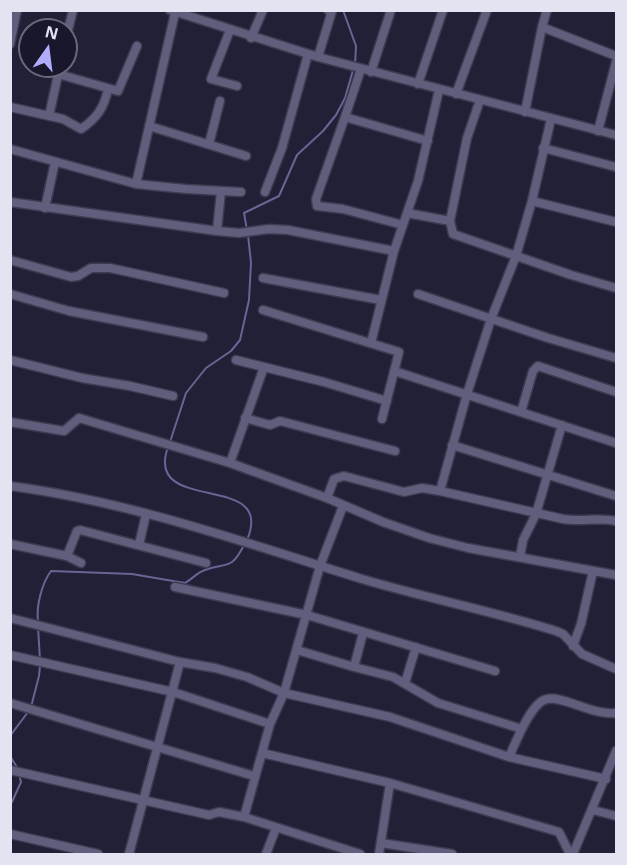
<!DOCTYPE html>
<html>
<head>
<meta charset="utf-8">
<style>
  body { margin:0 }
  #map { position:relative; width:627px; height:865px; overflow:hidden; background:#212036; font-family:"Open Sans",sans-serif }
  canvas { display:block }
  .frame { position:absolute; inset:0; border:12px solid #e3e3f2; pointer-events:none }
  .north { position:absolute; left:18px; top:18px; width:60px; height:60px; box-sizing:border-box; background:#18172c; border:2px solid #69697b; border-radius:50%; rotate:14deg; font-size:16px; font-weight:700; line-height:24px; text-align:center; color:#e3e3f2 }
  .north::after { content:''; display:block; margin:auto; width:21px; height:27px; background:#b1adfa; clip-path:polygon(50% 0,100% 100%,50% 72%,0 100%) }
</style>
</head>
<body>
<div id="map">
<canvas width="627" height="865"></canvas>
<div class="frame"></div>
<div class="north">N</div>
</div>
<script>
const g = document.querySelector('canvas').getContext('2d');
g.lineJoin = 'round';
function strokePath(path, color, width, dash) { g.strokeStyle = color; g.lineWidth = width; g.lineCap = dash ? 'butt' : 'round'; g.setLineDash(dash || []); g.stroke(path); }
strokePath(new Path2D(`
  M343,10L356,46L355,65
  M247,230L244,213L279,196L297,155L323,131L336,115L345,98L353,70
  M170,442L186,393L206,368L231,351L240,340L249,300L251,263L248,235
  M168,447C143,516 277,470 247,540
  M38,621C36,606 42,583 51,571L132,574L185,583C192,579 198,572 205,570C227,562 231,571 244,545
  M38,627L40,660
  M31,707L39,676L40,666
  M10,736L28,712
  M10,756L18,769
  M10,802H12L21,782L19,774`), '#6a6494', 2);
const street = new Path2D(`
  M170,10L318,57L616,135
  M542,27L616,56
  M230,30L211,79L237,86
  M66,38L73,10
  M251,38L263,10
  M10,44L17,10
  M318,57L332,11L328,10
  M361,69L345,117L428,141
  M371,72L391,10
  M58,74L118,91L137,46
  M418,84L443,10
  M456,94L487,10
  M10,107L63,119L81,129C97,118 104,108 108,89
  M525,112L542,27L547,10
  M49,116L60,66
  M345,117L316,199L317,206L343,209L403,225
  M551,119L532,201L616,222
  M149,126L246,156
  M598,131L616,62
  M209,144L220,101
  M543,148L616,167
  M10,149L136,184L186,189L241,192
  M136,184L175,13
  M265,192L282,148L308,54
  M10,202L217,231L239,233L269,229L288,230L394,251
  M45,208L55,162
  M407,213L450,221L453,234L571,275L616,288
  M450,221L467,138L480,100
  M217,231L221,191
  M10,260L71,277L78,276L91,268H110L224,293
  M263,278L381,300
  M10,294L69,311L203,337
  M418,294L548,338L616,358
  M263,310L399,352L382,419
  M371,343L394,251L418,181L439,90
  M10,360L82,378L130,386L173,396
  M236,360L324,382L387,401
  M394,371L616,443
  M521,412L533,371L538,366L616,392
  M245,418L270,425L280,421L395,451
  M10,422L64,431L79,418L230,463L327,498L383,522L429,538L468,548L616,575
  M452,445L616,496
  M230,463L264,367
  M10,486C132,502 246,543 362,579C426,598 492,611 556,631L563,634L582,654L616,669
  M440,491L467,394L491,319L516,256L532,201
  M327,498L334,479L344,476L404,492L422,488L440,491L563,519C582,522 598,517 616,521
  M10,544L67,556L77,531L80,530L206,563
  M139,545L146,514
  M67,556L81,563
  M520,557L523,540L536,514L562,425
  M175,587L307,615L495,671
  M10,618L180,662L215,668L247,677L284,693L390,717L509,757L606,779
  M363,633L354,667L393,677L438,703L522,729
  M573,646L581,624L593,571
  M297,650L354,667
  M10,655L173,692L270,724
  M405,683L416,647
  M10,703L254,776
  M262,753L390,783L559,832L570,854
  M509,757C516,742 531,702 547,699C558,697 570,703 580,706C592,710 603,714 616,713
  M10,770L209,815L219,812L244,817L360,854
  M593,810L616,816
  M244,817L270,724L284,693L320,566L343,506
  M10,834L98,854
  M381,843L452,854
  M129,854L180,662
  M266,854L276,828
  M379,854L390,783
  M573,854L616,751`);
strokePath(street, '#3c3b50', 11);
strokePath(street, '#5f5e7c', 8);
</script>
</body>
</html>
